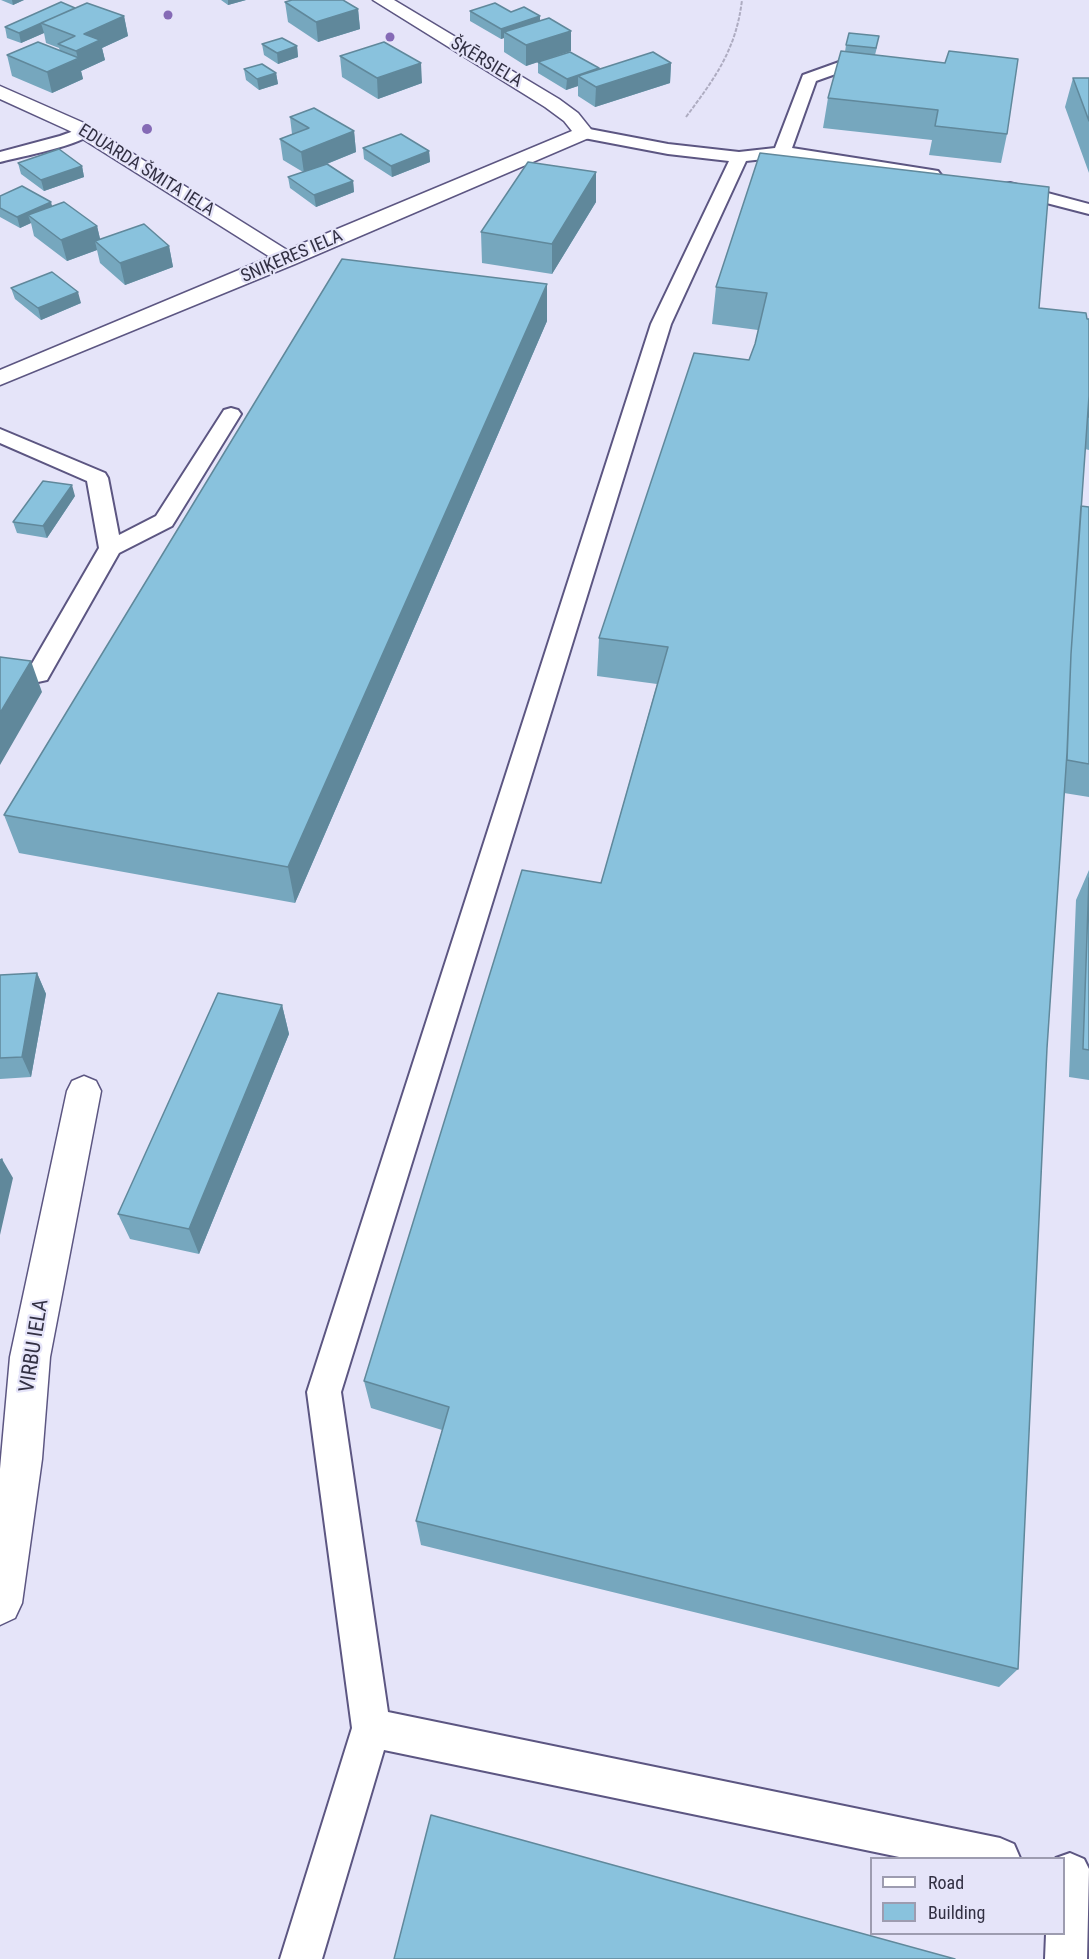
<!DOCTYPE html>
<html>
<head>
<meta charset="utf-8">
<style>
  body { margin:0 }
  #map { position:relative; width:1089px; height:1959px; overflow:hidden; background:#e5e4f9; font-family:"Roboto Condensed",sans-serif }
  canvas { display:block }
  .legend { position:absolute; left:870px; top:1857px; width:195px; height:78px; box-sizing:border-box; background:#e5e4f9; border:2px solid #9d9cb0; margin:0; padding:8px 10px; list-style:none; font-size:18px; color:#323043 }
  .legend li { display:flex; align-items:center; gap:12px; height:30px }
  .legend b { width:30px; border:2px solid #9d9cb0 }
</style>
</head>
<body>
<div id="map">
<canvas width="1089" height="1959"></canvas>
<ul class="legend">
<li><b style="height:8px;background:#fff"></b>Road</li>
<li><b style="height:16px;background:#89c2dd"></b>Building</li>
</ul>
</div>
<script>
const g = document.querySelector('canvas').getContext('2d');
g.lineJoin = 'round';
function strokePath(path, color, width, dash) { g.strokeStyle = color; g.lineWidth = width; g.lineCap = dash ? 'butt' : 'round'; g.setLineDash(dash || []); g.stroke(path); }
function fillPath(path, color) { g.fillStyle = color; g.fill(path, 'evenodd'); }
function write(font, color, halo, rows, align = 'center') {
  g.font = font + ' "Roboto Condensed",sans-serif'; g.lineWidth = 4.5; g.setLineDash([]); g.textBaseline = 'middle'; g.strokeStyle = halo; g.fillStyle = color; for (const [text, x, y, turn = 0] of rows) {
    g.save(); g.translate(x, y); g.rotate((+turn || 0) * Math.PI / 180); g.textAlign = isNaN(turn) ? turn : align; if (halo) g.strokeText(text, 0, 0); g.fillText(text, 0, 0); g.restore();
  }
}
const service = new Path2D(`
  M842,61L873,63L881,68L873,73L844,71L816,81L792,148L932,170L938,171L941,175L938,179L932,180L782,157L746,161L671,324L341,1392L388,1712L1000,1838L1014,1844L1020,1858H904L384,1750L322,1959H280L352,1728L307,1392L651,324L729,161L668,154L584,138L576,133L584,128L668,144L739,152L775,148L803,75Z
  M85,127L93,132C83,145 19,157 0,162V152L60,136Z
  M1010,183L1089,204V214L1004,192L1001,188L1004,184Z
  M231,408L238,410L241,414L172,526L119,553L47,680L38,682L29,680L26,674L99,548L87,481L0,443V429L105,473L108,478L119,535L156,516L224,410Z
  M1070,1853L1084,1859L1089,1869L1087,1959H1045L1046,1934H1064V1858H1056Z`);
const minor = new Path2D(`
  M373,0H394L559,99L578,113L594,133L591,137L295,264L0,385V370L270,257L70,131L0,99V86L84,123L287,250L572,131L564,121L545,107Z
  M84,1076L96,1081L101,1091L50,1357L42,1459L22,1603L15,1618L0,1625V1469L10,1357L67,1091L72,1081Z`);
strokePath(service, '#5c5682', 4);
strokePath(minor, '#5c5682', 3);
strokePath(new Path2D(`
  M686,117C715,78 736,50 742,0`), '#aeacc1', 2, [4, 1.5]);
fillPath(service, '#fff');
fillPath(minor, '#fff');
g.fillStyle = '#856ab6';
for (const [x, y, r] of [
  [168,15,4.5],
  [390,37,4.5],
  [147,129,5]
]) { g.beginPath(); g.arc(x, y, r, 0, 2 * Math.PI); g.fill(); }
fillPath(new Path2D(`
  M1,0H24L13,5Z
  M221,0H246L228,5Z
  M285,2L358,9L360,29L318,42L288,22Z
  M75,8L124,16L128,36L102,48L105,60L81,71L83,79L52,93L12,76L7,55L60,51L59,48L46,43L44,33L21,43L7,38L5,27Z
  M470,11L511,12L571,31V51L526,66L504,52V38L501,39L470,21Z
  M262,44L297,46L298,57L278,64L264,55Z
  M846,45L877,47L875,55L1007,134L1001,163L929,155L932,140L823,128L828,98L845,52Z
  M340,56L422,83L378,99L342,77Z
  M538,62L599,69L671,63L670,83L595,107L578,96V86L566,90L538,73Z
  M244,69L276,73L278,84L259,90L246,80Z
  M1073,78H1089V173L1065,107Z
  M290,117L354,131L356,152L327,164L353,181L354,192L316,207L290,188L288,177L303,172L283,160L280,139L292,134Z
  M363,148L429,151L430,162L392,177L364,159Z
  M18,163L82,166L84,177L44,191L21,174Z
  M596,172V202L552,274L482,263L481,232Z
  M0,196L52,206L97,226L100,239L169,246L173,267L125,285L100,263L97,250L67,261L34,236L31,223L20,228L0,217Z
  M547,284V321L295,903L19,853L4,815Z
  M716,287L1039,308L1089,319V450L1085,449L1081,506L1089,507V797L1064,793L1047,1048L1018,1669L999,1687L421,1545L416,1521L442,1430L371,1408L364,1381L601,883L657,684L597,676L599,638L749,360L755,344L758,330L712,324Z
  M11,288L81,303L41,320L15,299Z
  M75,496L47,538L17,533L13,522Z
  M1089,870V1080L1069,1077L1076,900Z
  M37,973L46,994L31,1077L0,1079V975Z
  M282,1005L289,1034L199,1254L130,1239L118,1214Z`), '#76a7be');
fillPath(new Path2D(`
  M12,0H24L13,5Z
  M228,0H246L228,5Z
  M358,9L360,29L318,42L316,22Z
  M124,16L128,36L102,48L105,60L81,71L83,79L52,93L47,72L78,59L76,51L84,34Z
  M540,16V27L504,32V38L501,39V29Z
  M41,23L44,33L21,43L19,33Z
  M571,31V51L526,66V45Z
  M297,46L298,57L278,64L277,53Z
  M421,63L422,83L378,99L377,78Z
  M671,63L670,83L595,107L596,87Z
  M599,68V79L578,76V86L566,90L567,79Z
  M276,73L278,84L259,90L257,79Z
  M354,131L356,152L304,173L301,152Z
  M429,151L430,162L392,177L391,166Z
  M82,166L84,177L44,191L41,180Z
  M596,172V202L552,274V244Z
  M353,181L354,192L316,207L314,195Z
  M51,202L54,213L28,215L31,223L20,228L17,217Z
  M97,226L102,247L95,241L97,250L67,261L61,240Z
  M169,246L173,267L125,285L120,263Z
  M547,284V321L295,903L288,867Z
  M78,292L81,303L41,320L38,308Z
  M72,485L75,496L47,538L43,526Z
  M31,661L42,692L0,765V713Z
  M37,973L46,994L31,1077L22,1057Z
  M282,1005L289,1034L199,1254L189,1229Z
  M2,1159L13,1178L0,1235V1170Z`), '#60889b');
const building = new Path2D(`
  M292,0H343L358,9L316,22L285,2Z
  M61,2L75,8L19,33L5,27Z
  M87,3L124,16L84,34L100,40L76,51L58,44L75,36L41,23Z
  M495,3L511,12L524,7L540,16L501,29L470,11Z
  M549,18L571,31L526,45L504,32Z
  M849,33L879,36L876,48L846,45Z
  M282,38L297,46L277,53L262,44Z
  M38,42L79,58L47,72L7,55Z
  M384,42L421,63L377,78L340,56Z
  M841,51L945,63L949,51L1018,59L1007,134L935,126L938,110L828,98Z
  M570,52L599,68L567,79L538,62Z
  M653,52L671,63L596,87L578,76Z
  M262,64L276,73L257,79L244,69Z
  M1073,78H1089V121Z
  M314,108L354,131L301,152L280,139L309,128L290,117Z
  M401,134L429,151L391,166L363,148Z
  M59,149L82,166L41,180L18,163Z
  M760,153L1049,187L1039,308L1086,313L1087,319H1089V396L1071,654L1067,753L1047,1048L1018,1669L416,1521L449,1407L364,1381L522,870L601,883L668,647L599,638L694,353L749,360L755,344L767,293L716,287Z
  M528,162L596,172L552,244L481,232Z
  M327,164L353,181L314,195L288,177Z
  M22,186L51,202L17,217L0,208V196Z
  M64,202L97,226L61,240L28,215Z
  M144,224L169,246L120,263L95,241Z
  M342,259L547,284L288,867L4,815Z
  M52,272L78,292L38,308L11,288Z
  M1089,396V417H1088Z
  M43,481L72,485L43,526L13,522Z
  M1081,506L1089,507V764L1067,760L1071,654Z
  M0,657L31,661L0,713Z
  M1089,878V1050L1083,1049Z
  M37,973L22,1057L0,1058V975Z
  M218,993L282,1005L189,1229L118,1214Z
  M2,1159L0,1170V1160Z
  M431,1815L955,1959H394Z`);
fillPath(building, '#89c2dd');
strokePath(building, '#60889b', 1.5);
write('18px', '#323043', '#e5e4f9', [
  ["ŠĶĒRSIELA",486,63,31],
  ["EDUARDA ŠMITA IELA",146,171,32],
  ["SNIĶERES IELA",292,257,-23]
]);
write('21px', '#323043', '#e5e4f9', [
  ["VIRBU IELA",35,1346,-81]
]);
</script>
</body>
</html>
